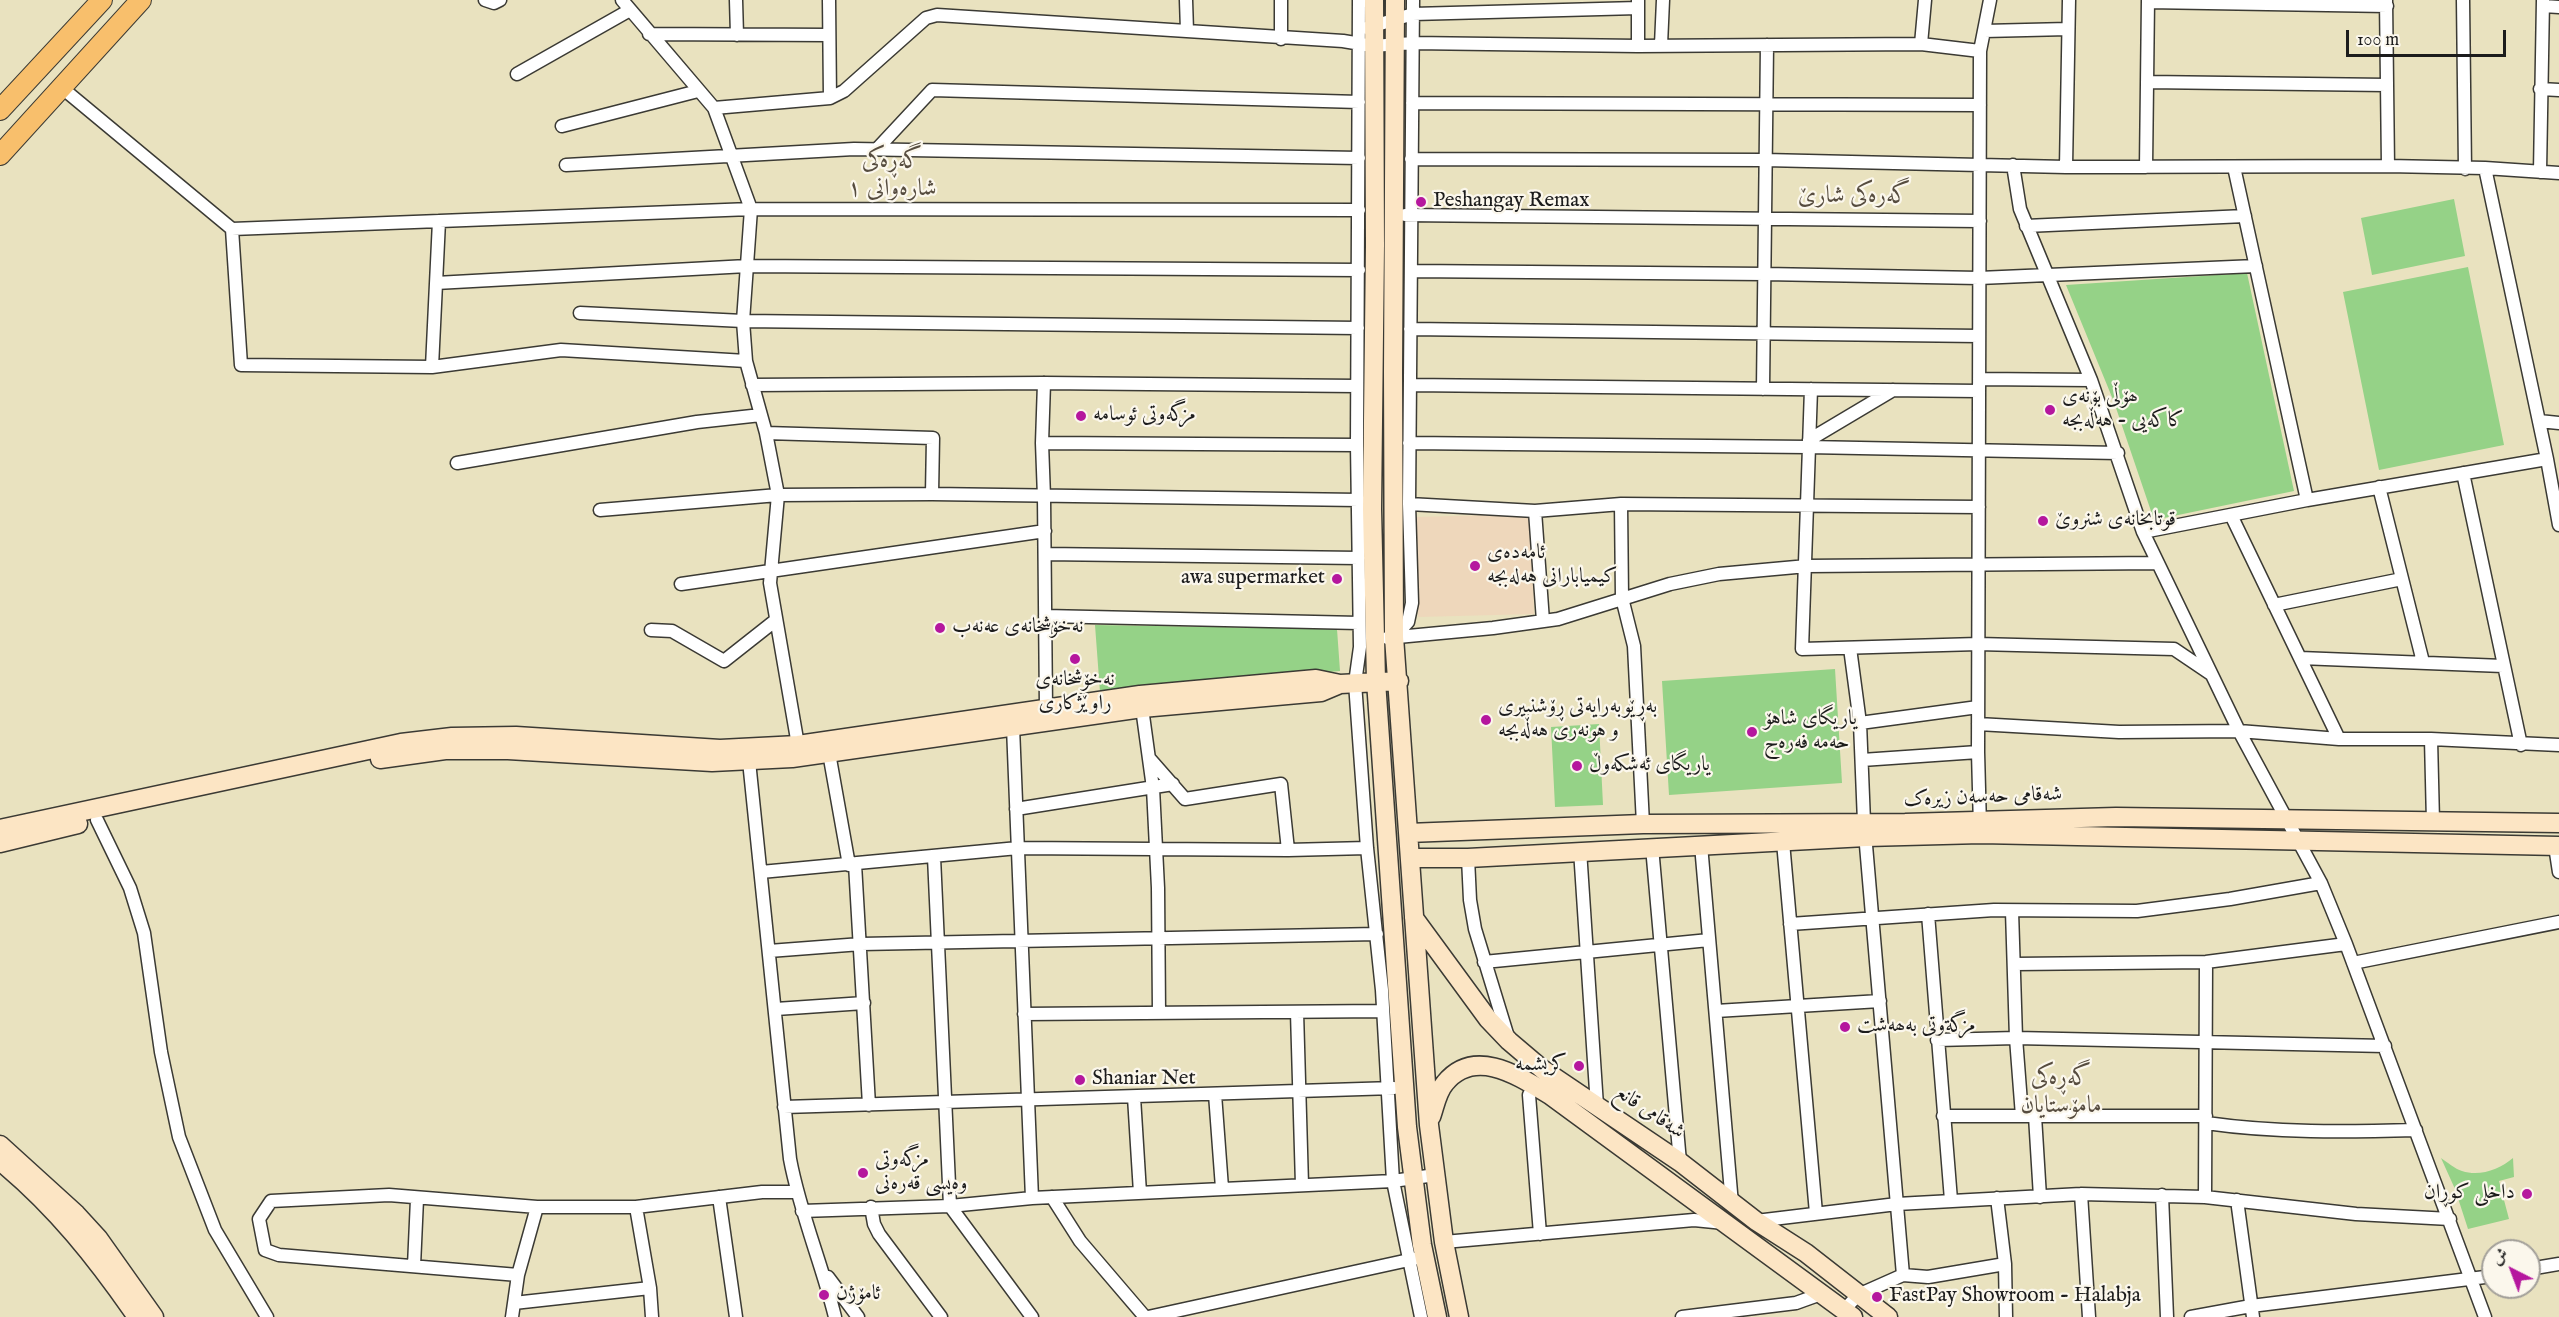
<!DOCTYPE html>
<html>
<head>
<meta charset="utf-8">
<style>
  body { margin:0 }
  #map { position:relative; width:2559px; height:1317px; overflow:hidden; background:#e9e2bf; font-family:"IM FELL English",Amiri,serif }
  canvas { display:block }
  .north { position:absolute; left:2481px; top:1239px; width:60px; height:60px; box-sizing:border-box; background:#fbf7ec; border:2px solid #a29f99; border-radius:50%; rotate:318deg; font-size:16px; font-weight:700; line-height:24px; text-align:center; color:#1c1c1c }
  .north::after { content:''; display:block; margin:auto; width:21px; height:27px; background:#b5179e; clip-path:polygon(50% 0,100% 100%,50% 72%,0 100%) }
  .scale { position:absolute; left:2346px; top:30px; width:160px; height:27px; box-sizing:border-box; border:3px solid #1c1c1c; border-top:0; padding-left:8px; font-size:18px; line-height:21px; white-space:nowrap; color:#1c1c1c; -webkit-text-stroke:4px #fbf7ec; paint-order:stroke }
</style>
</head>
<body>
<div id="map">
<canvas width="2559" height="1317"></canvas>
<div class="north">ش</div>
<div class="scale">100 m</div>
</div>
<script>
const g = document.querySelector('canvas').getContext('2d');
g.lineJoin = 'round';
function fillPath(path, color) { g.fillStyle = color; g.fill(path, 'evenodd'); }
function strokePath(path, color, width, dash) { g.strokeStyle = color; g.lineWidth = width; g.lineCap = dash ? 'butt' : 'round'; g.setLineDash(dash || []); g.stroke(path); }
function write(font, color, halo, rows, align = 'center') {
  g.font = font + ' "IM FELL English",Amiri,serif'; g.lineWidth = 4.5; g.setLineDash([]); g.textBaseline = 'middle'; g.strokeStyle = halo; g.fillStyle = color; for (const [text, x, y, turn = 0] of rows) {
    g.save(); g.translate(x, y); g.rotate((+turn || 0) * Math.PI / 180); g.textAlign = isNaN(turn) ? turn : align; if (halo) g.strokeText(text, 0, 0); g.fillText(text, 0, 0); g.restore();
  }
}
fillPath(new Path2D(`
  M1532,514L1534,614L1418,617L1416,517Z`), '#eed7bb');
fillPath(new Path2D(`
  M2454,199L2465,256L2372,275L2361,218Z
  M2468,267L2504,445L2379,470L2343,292Z
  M2247,273L2294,491L2154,520L2114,402L2066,285Z
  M1095,625L1337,629L1340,671L1100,692Z
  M1835,669L1842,783L1669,795L1662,681Z
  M1599,724L1603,805L1555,807L1551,727Z
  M2441,1158C2447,1162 2455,1169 2462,1171C2480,1177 2500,1169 2513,1158L2514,1177L2499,1181L2509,1219L2468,1229L2455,1189Z`), '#95d287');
const street = new Path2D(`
  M485,0L494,3L500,0
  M622,0L714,108L751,209L743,321L746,361L766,433L778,495L770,583L798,745
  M736,0L737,35
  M829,0L830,98
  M1186,0L1187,31
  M1359,0L1357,445L1360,647L1355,683L1367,848L1382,990L1393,1181L1421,1317
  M1638,0V46
  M2386,0L2388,166
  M2463,0L2465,169
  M2148,2L2387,6
  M2543,6L2559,7
  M1367,28L1413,14L1638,8
  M1984,31L2068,29
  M649,34L829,35
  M1281,39V0
  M1921,44L1925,0
  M1661,45L1663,0
  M517,74L630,10
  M2147,82L2387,85
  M61,87L232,229L751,209L1359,210
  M2540,89L2559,90
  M1412,103L1980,105
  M714,108L830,98L844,91L926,18L937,15L1343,41L1373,46L1413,43L1638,46L1921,44L1980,51
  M562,126L698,91
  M877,149L932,90L1359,102
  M1411,159L1765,160L2066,167L2388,166L2485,168L2559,173
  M566,165L854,149L1359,158
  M2013,165L2020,209L2091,380L2143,532L2239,731L2321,883L2346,944L2485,1317
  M2066,167L2069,0
  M2146,167L2148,0
  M2234,167L2307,500
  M2485,168L2547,459L2559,525
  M2540,172L2543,0
  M1405,215L1980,221
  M2026,226L2245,216
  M232,229L241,365L432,367L561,350L746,361
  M1411,271L1765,274L1979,278L2256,266
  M436,283L747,266L1359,270
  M580,313L743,321L1358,328
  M1410,329L1979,336
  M432,367L439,221
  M1979,379L2091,380
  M1044,383L1042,443L1044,497L1046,709
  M752,385L1044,383L1357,386
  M1410,385L1979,391
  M1763,389L1767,45
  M1811,389L1802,649L1978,644L2174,649L2211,674
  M2539,421L2559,423
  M766,433L933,438L932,494
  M1809,440L1893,390
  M1042,443L1357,445
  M1409,443L1808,447L2118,453
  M457,463L697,422L761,415
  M2463,473L2521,745
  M2379,487L2423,662
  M1409,504L1535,511L1621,504L1979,507
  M1621,504L1622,598L1634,646L1643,824
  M600,510L778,495L932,494L1359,500
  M1535,511L1543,621
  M2231,515L2339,739
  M2143,532L2307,500L2547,459
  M1045,554L1359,558
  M681,584L1045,531
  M2274,605L2402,579
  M1045,616L1359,623
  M651,630L672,631L724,661L776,620
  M1394,637L1408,622L1412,603L1409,504L1413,0
  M1387,638L1493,628L1558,619L1670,584L1719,574L1807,566L2158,563
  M2300,658L2503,666
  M1142,708L1153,788L1158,888L1159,1013
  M1860,723L1978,707
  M1978,724L2119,732L2239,731L2339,739H2431L2559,745
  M1013,727L1032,1198
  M2431,739L2433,822
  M829,753L849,865
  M1149,758L1185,799L1281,784L1288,850
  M1862,760L1978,752
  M749,761L790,1159C800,1213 822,1264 835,1317
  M1016,809L1173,784
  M97,820L130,888L144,933L161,1052L179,1137L215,1230L267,1317
  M1980,827L1978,752L1980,51L1990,0
  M1783,842L1816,1213
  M1701,845L1732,1204
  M2555,846L2559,872
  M1652,847L1680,1162
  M1580,850L1597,1106
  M934,857L950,1206L1032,1317
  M1468,858L1470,900L1475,929L1508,1037
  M855,864L869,1105
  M761,872L1018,848L1288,850L1367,848
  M2012,911L2016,1038L2022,1116
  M1928,914L1951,1200
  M1790,924L1994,910L2137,911L2230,899L2321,883
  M769,951L861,944L1377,934
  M1484,962L1709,940
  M2353,963L2559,922
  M2015,964L2206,962L2346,944
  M776,1009L864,1003
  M1716,1011L1880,1001
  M1297,1012L1302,1185
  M1024,1014L1383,1011
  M1937,1040L2016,1038L2385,1046
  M1534,1086L1529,1095L1540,1234
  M1215,1094L1222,1188
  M1134,1097L1140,1193
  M784,1107L1394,1088
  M1943,1116H2206
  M2035,1116L2040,1197
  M2206,1123C2276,1133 2345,1132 2416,1130
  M2081,1194L2089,1317
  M2162,1195L2167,1317
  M719,1197L736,1317
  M1052,1197L1080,1241L1145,1317
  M2205,1197L2206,962
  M1997,1198L2005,1264L2006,1317
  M2237,1200L2253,1317
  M636,1207L650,1288L652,1317
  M871,1207L874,1224L879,1234L941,1317
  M802,1211L950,1206L1032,1198L1393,1181L1435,1175
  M1756,1221L1897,1204L2081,1194L2205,1197L2356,1214L2450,1219
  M1444,1242L1694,1220L1724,1223
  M414,1266L417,1199
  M2529,1269L2559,1264
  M518,1275L279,1255L265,1250L259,1219L271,1201L389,1195L537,1207H636L762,1192H797
  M1903,1275L1928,1277L2005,1264
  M828,1277L858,1317
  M514,1303L650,1288
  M1849,1316L1844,1310L1858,1295L1903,1275L1864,822L1860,723L1850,648
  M512,1317L518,1275L537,1207
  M1148,1317L1418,1258
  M1682,1317L1796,1303L1821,1294
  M2191,1317L2251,1306L2493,1276`);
const secondary = new Path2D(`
  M1374,0L1375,245L1372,509L1376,681L1407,1127L1422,1245L1437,1317
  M1395,0L1393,372L1394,637L1429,1125L1444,1242L1459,1317
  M380,759L445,750H508L712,762L792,758L1142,708L1321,692L1340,684
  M0,829L401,743L452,737L516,736L720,749L798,745L1140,695L1316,679L1340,684L1399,681
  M1408,833L1643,824L1905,823L2116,817L2559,823
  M0,843L78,824
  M1410,858H1468L1866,837L1981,834L2559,846
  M1414,918L1488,1019L1509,1041L1542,1069L1680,1162L1756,1221L1806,1253L1888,1317
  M1431,1117C1435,1106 1437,1092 1445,1083C1475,1046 1520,1077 1550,1095L1853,1317
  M0,1145L76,1214L98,1238L154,1317
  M0,1161C55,1206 97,1259 137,1317`);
const primary = new Path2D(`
  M0,110L102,0
  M0,155L141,0`);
strokePath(street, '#3b3a34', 15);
strokePath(secondary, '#3b3a34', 21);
strokePath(primary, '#3b3a34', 22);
strokePath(street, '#fff', 12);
strokePath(secondary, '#fce5c4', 18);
strokePath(primary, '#f8bf6c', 20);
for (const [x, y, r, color] of [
  [1421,202,6,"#b5179e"],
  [2050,410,6,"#b5179e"],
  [1081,416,6,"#b5179e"],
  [2043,521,6,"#b5179e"],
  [1475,566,6,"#b5179e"],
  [1337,579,6,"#b5179e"],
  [940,628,6,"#b5179e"],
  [1075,659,6,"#b5179e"],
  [1486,720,6,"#b5179e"],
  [1752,732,6,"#b5179e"],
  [1577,766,6,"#b5179e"],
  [1845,1027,6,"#b5179e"],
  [1579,1066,6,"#b5179e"],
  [1080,1080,6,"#b5179e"],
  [863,1173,6,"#b5179e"],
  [2527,1194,6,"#b5179e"],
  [824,1295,6,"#b5179e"],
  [1877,1297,6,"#b5179e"]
]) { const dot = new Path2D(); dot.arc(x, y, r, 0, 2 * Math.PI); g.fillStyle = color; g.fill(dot); strokePath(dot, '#fbf7ec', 2); }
write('21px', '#1c1c1c', '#fbf7ec', [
  ["Peshangay Remax",1433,202],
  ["ھۆڵی بۆنەی",2062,398],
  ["کاکەیی - هەڵەبجە",2062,422],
  ["مزگەوتی ئوسامە",1093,416],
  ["قوتابخانەی شنروێ",2055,521],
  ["ئامەدەی",1487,554],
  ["کیمیابارانی هەلەبجە",1487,578],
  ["awa supermarket",1325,579,"right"],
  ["نەخۆشخانەی عەنەب",952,628],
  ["نەخۆشخانەی",1075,681,"center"],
  ["راوێژکاری",1075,705,"center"],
  ["بەڕێوبەرایەتی ڕۆشنبیری",1498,708],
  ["و هونەری هەڵەبجە",1498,732],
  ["یاریگای شاهۆ",1764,720],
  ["حەمە فەرەج",1764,744],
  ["یاریگای ئەشکەوڵ",1589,766],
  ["مزگةوتى بەھەشت",1857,1027],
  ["کریشمە",1567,1066,"right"],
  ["Shaniar Net",1092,1080],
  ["مزگەوتی",875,1161],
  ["وەیسی قەرەنی",875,1185],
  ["داخلی کوڕان",2515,1194,"right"],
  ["ئامۆژن",836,1295],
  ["FastPay Showroom - Halabja",1889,1297]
], 'left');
write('21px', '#1c1c1c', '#fbf7ec', [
  ["شەقامی حەسەن زیرەک",1983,798,-2],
  ["شەقامی قانع",1649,1113,34]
]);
write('24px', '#564c3f', '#fbf7ec', [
  ["گەڕەکی",892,162],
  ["شارەوانی ١",892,190],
  ["گەرەکی شارێ",1854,197],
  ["گەڕەکی",2061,1079],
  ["مامۆستایان",2061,1107]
]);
</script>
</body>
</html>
